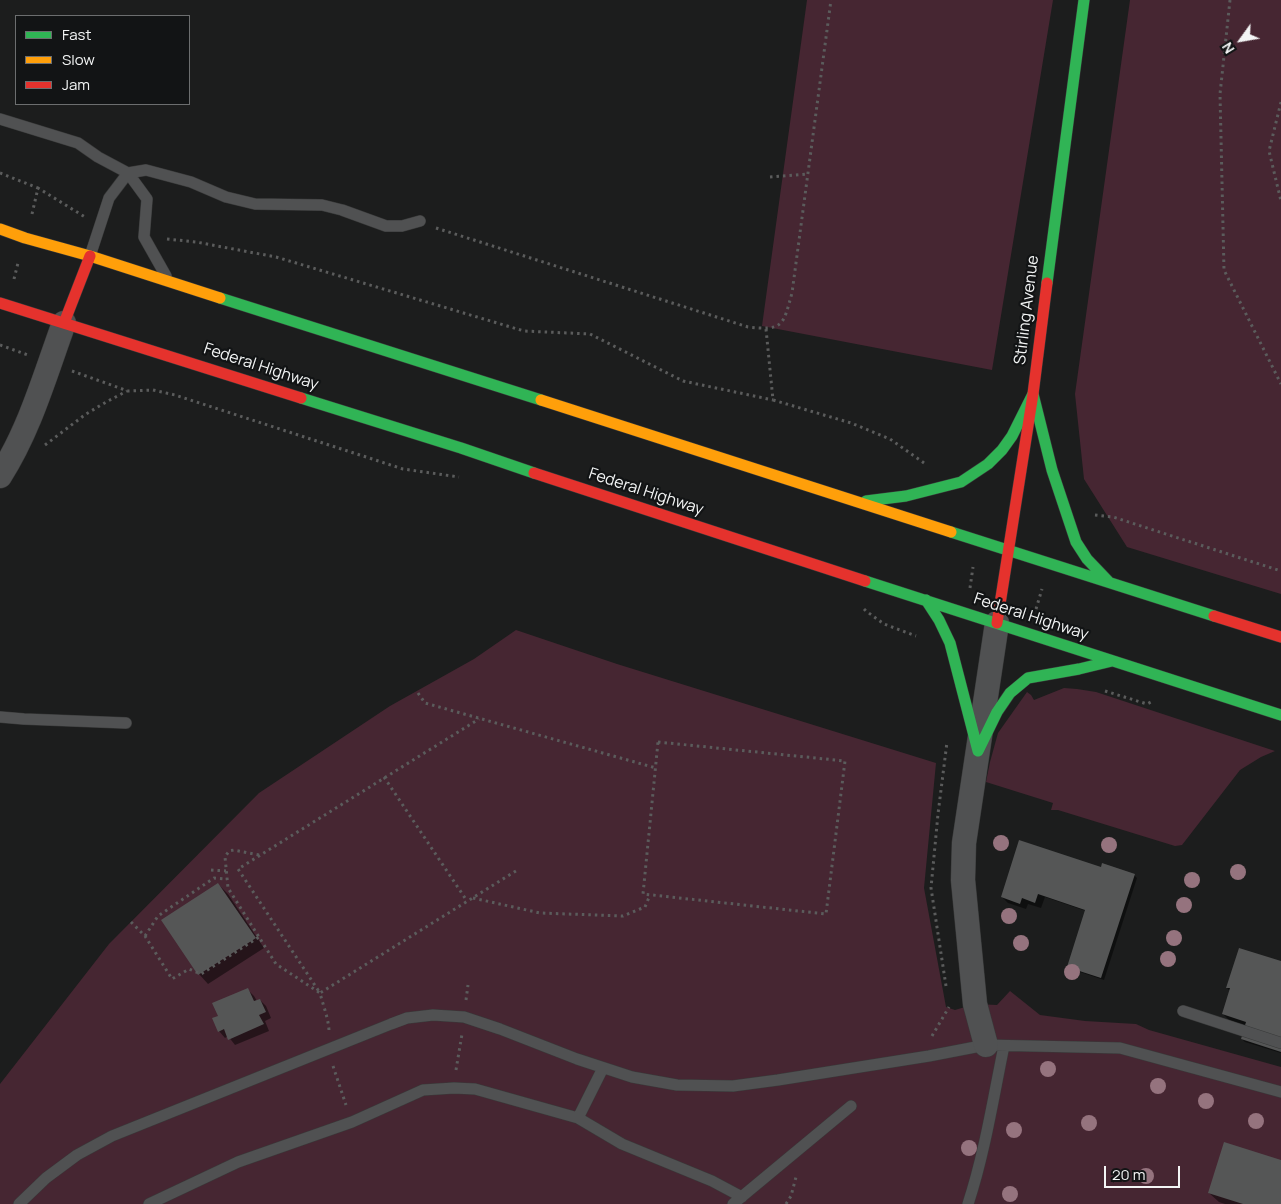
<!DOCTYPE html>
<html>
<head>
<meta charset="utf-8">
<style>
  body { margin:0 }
  #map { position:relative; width:1281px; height:1204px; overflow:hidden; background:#1c1d1d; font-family:Manrope,sans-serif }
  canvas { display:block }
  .legend { position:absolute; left:15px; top:15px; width:175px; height:90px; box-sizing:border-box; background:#121415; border:1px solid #6c6e6f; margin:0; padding:6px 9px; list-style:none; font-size:15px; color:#f3f5f5 }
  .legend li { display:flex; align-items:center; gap:10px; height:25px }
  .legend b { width:25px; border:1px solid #6c6e6f }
  .north { position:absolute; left:1216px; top:15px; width:50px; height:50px; -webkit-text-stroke:4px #121415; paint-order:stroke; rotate:238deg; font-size:14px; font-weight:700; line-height:20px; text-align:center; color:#f3f5f5 }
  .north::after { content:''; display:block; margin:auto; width:18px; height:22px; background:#f3f5f5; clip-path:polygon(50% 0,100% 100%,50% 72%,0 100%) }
  .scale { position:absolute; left:1104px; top:1166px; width:76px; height:22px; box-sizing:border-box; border:2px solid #f3f5f5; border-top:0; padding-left:6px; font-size:15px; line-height:18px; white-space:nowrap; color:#f3f5f5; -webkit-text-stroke:4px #121415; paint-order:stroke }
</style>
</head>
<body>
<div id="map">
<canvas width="1281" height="1204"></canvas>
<ul class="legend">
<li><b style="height:6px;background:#30b455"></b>Fast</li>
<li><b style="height:6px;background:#ff9f0a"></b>Slow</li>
<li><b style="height:6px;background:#e5322d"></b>Jam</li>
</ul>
<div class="north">N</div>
<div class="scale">20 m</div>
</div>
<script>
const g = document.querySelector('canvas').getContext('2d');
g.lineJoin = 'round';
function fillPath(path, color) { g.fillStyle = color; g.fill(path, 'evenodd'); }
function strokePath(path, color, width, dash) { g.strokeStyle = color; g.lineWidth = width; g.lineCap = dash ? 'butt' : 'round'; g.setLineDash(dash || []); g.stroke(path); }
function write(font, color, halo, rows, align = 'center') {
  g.font = font + ' Manrope,sans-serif'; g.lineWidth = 4.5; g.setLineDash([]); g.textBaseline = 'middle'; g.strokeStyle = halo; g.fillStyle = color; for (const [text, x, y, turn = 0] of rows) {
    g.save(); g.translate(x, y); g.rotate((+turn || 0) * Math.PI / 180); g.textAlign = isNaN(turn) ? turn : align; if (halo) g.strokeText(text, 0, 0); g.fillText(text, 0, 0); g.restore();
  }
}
fillPath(new Path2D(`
  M807,0H1053L992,370L762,326Z
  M1130,0H1281V594L1127,547L1084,479L1075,394Z
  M516,630L617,664L936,763L924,888L946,1007L955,1010L975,1004L997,1005L1010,991L1040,1015L1085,1021L1136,1024L1149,1030L1281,1067V1204H0V1084L109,944L259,793L390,706L474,659Z
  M1064,688L1077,689L1096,692L1275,751L1261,757L1240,770L1182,845L1175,846L1058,810H1051L1053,803L986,782L990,762L998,733L1027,692L1031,695L1034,700Z`), '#462632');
fillPath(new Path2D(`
  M1102,868L1134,875L1137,878L1104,980L1071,969L1069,966L1086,911L1045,897L1041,908L1028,904L1026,909L1008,903L1002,897Z
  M218,884L228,894L264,948L208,984L199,974Z
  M1281,963V1053L1245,1042L1242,1039L1246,1028L1233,1024L1223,1014L1230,991L1227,988Z
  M248,990L254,996L257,1001L260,1000L266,1006L271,1018L265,1021L269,1031L235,1045L228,1036L225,1038L219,1031V1017Z
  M1281,1161V1204H1225L1219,1202L1209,1193Z`), '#0007');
fillPath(new Path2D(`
  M1019,840L1101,867L1102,863L1135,874L1101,978L1067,967L1085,910L1038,894L1035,903L1022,898L1020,904L1001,897Z
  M218,883L256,938L198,975L161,920Z
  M1239,948L1281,961V1052L1241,1039L1246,1022L1222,1014L1230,988H1226Z
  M248,988L254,1001L260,999L266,1012L259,1015L264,1024L228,1040L224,1029L218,1032L212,1018L218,1016L212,1003Z
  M1224,1142L1281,1160V1204H1243L1208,1193Z`), '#555656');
const lane = new Path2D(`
  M0,119L78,143L98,157L128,173L147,199L144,237L166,276
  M90,256L109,198L128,173L146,170L191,182L226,197L255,204L322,205L342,210L386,226H402L420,221
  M0,717L24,719L126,723
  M1183,1011L1281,1043
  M578,1118L603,1068
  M19,1204L46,1178L77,1155L112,1136L391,1024L407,1018L433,1015L464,1017L500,1029L577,1059L632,1077L677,1085L733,1086L778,1080L929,1056L986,1045L1120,1048L1281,1092
  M149,1204L238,1162L352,1122L423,1090L454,1088L475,1089L578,1118L622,1144L712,1181L742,1197
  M733,1204L851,1106
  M968,1204C985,1152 993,1099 1004,1046`);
const street = new Path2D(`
  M0,476C30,429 45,375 64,323
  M986,1045L975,1004L963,880L964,843L997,623`);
const fast = new Path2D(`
  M1047,283L1084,0
  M220,298L541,400
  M1033,394L1052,470L1076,542L1087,559L1109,582
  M301,398L461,448L534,473
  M866,501L906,496L961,482L988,464L1002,450L1012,436L1033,394
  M951,532L1214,616
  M865,581L1281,715
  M926,600L939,620L950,643L978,751
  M978,751L997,712L1010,693L1028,678L1079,669L1112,661`);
const slow = new Path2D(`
  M0,229L25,238L90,256L220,298
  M541,400L951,532`);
const jam = new Path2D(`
  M0,303L301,398
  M64,323L90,256
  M534,473L865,581
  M1214,616L1281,637
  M997,623L1033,394L1047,283`);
strokePath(lane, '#393a3a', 12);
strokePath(street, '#393a3a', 25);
strokePath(fast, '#393a3a', 12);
strokePath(slow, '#393a3a', 12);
strokePath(jam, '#393a3a', 12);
strokePath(new Path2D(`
  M1230,0L1220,94L1224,270L1281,384
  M1281,102L1269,151L1281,201
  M0,173L38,188
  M770,177L808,174
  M32,214L38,188L85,217
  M436,228L748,327C784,331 783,325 792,293L831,0
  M167,239L196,242L276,257L524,331L590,334L683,381L773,400
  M14,279L18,263
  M766,329L773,400L851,423L890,439L924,463
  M0,345L28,355
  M72,371L128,391L153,390L175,395L403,469L459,477
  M45,445L86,414L108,401L127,391
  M1095,515L1113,517L1281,571
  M970,588L973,567
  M864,609L866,611L884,624L916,636
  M1036,609L1042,589
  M1105,691L1147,704L1151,702
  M418,693L425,703L656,768
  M658,742L845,761L826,914L643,894Z
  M384,777L467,901
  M259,855L234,850L229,851L225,857L228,888L276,964L320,993L238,869L479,719
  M211,870L226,871
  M473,898L540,913L623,916L645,907L650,895
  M131,922L145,936L172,979L189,969L201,974L259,937
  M145,936L158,916L214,878L227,879
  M946,986L931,888L938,814L947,742
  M466,1000L468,985
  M329,1030C328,1017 323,1005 320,993L519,869
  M932,1036L949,1007
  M333,1066L346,1105
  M456,1070L462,1034
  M786,1204L791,1196L796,1177`), '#5b5c5c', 3, [2.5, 4]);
strokePath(lane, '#505152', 11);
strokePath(street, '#505152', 24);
strokePath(fast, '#30b455', 11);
strokePath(slow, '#ff9f0a', 11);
strokePath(jam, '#e5322d', 11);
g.fillStyle = '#95737e';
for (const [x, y] of [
  [1001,843],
  [1109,845],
  [1238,872],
  [1192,880],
  [1184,905],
  [1009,916],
  [1174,938],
  [1021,943],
  [1168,959],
  [1072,972],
  [1048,1069],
  [1158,1086],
  [1206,1101],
  [1256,1121],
  [1089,1123],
  [1014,1130],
  [969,1148],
  [1146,1176],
  [1010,1194]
]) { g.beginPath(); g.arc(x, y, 8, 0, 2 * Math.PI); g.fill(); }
write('16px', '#f3f5f5', '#121415', [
  ["Stirling Avenue",1027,310,-83],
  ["Federal Highway",261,367,18],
  ["Federal Highway",646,492,18],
  ["Federal Highway",1031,617,18]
]);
</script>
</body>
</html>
